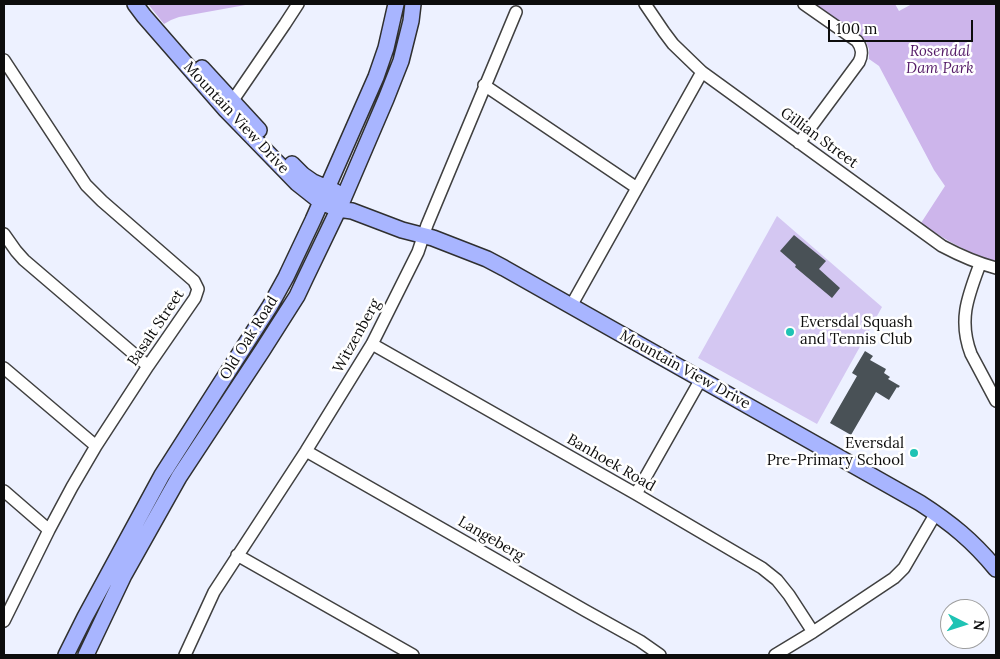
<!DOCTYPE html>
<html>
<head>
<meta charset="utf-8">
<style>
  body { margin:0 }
  #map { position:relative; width:1000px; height:659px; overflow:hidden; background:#edf1ff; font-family:Lora,serif }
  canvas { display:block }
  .frame { position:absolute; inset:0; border:5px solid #0d0d0d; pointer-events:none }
  .north { position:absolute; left:940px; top:599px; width:50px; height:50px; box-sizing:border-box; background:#fff; border:1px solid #9e9e9e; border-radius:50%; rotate:95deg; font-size:14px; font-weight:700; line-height:20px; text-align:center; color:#0d0d0d }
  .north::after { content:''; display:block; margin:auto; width:18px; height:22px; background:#1fc3b4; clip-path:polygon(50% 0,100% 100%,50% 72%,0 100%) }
  .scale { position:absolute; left:828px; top:20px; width:145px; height:22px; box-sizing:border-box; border:2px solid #0d0d0d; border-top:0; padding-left:6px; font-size:15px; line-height:18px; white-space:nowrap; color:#0d0d0d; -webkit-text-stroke:4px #fff; paint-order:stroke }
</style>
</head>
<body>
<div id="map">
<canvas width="1000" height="659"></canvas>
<div class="frame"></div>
<div class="north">N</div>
<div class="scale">100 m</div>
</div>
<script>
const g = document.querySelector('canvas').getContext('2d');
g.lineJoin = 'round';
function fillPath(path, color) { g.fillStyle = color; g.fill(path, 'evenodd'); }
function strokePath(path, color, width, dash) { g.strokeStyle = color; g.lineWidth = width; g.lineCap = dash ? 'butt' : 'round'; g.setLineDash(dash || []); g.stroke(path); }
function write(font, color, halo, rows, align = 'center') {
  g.font = font + ' Lora,serif'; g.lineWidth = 5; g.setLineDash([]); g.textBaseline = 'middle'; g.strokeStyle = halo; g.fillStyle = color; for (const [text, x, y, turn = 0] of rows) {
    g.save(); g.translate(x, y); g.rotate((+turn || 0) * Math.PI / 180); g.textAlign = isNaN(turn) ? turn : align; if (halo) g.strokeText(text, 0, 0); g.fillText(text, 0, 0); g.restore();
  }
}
fillPath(new Path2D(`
  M148,4H251L179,17L171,20L164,24Z
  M813,4H895L899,11L912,4H996V262C967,252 946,241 921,223L945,186L934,170L879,66L869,59V49L866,42Z`), '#cdb5eb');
fillPath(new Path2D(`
  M777,216L882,307L817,424L698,358Z`), '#d4c7f2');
fillPath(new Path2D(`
  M794,235L826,261L819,269L840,288L832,298L795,267L796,265L780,251Z
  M865,351L873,356L870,360L886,369L884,373L890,377L888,379L900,386L898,388L897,387L889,400L876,392L851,435L830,423L857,376L852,373Z`), '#495156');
const street = new Path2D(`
  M645,4L664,32L673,44L702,72L942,246C959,255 977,263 996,268
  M4,60L86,185L102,201L194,281L198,289L195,298L148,366L96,446L72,487L49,530L4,621
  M484,85L637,188
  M229,106L285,24L298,4
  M799,143L859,62C863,54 862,48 857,41L804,4
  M4,234L16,251L24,260L148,366
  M980,264C968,296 958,320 971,354L996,401
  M571,306L702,72
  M372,344L636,494L762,568L777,580L789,595L813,632
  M4,368L96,446
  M306,451L586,611L640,641L660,655
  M4,491L49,530
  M636,494L701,379
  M237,555L413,655
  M185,655L214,592L306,451L372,344L418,252L427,225L516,12
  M775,655L813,632L894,578L904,568L936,513`);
const secondary = new Path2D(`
  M135,4L144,16L226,110L297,183L321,202L338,209L352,211L402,230L433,238L487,259L504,268L920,503C951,523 973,541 996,569
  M202,68L259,130
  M292,164L303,175L313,182L336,192
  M66,655L85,617L162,475L270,306L286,277L313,220L376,77L386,48L396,4
  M86,655L124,575L179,477L262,351L297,296L305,279L341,204L386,99L401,61L411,21L413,4`);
strokePath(street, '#404040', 14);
strokePath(secondary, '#2f2f2f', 18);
strokePath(street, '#fff', 11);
strokePath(secondary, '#a8b5ff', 15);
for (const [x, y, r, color] of [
  [790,332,5,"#1fc3b4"],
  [914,453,5,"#1fc3b4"]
]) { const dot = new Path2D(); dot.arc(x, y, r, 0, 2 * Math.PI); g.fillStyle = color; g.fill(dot); strokePath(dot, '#fff', 2); }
write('italic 15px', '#541a67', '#fff', [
  ["Rosendal",940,52],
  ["Dam Park",940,69]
]);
write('15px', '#0d0d0d', '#fff', [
  ["Mountain View Drive",236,118,47],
  ["Gillian Street",819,138,36],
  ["Basalt Street",156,328,-56],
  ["Witzenberg",357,336,-61],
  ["Old Oak Road",249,338,-58],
  ["Mountain View Drive",685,370,29],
  ["Banhoek Road",611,463,30],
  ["Langeberg",491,539,30]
]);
write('15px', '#0d0d0d', '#fff', [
  ["Eversdal Squash",800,323],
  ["and Tennis Club",800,340],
  ["Eversdal",904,444,"right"],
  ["Pre-Primary School",904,461,"right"]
], 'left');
</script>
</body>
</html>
